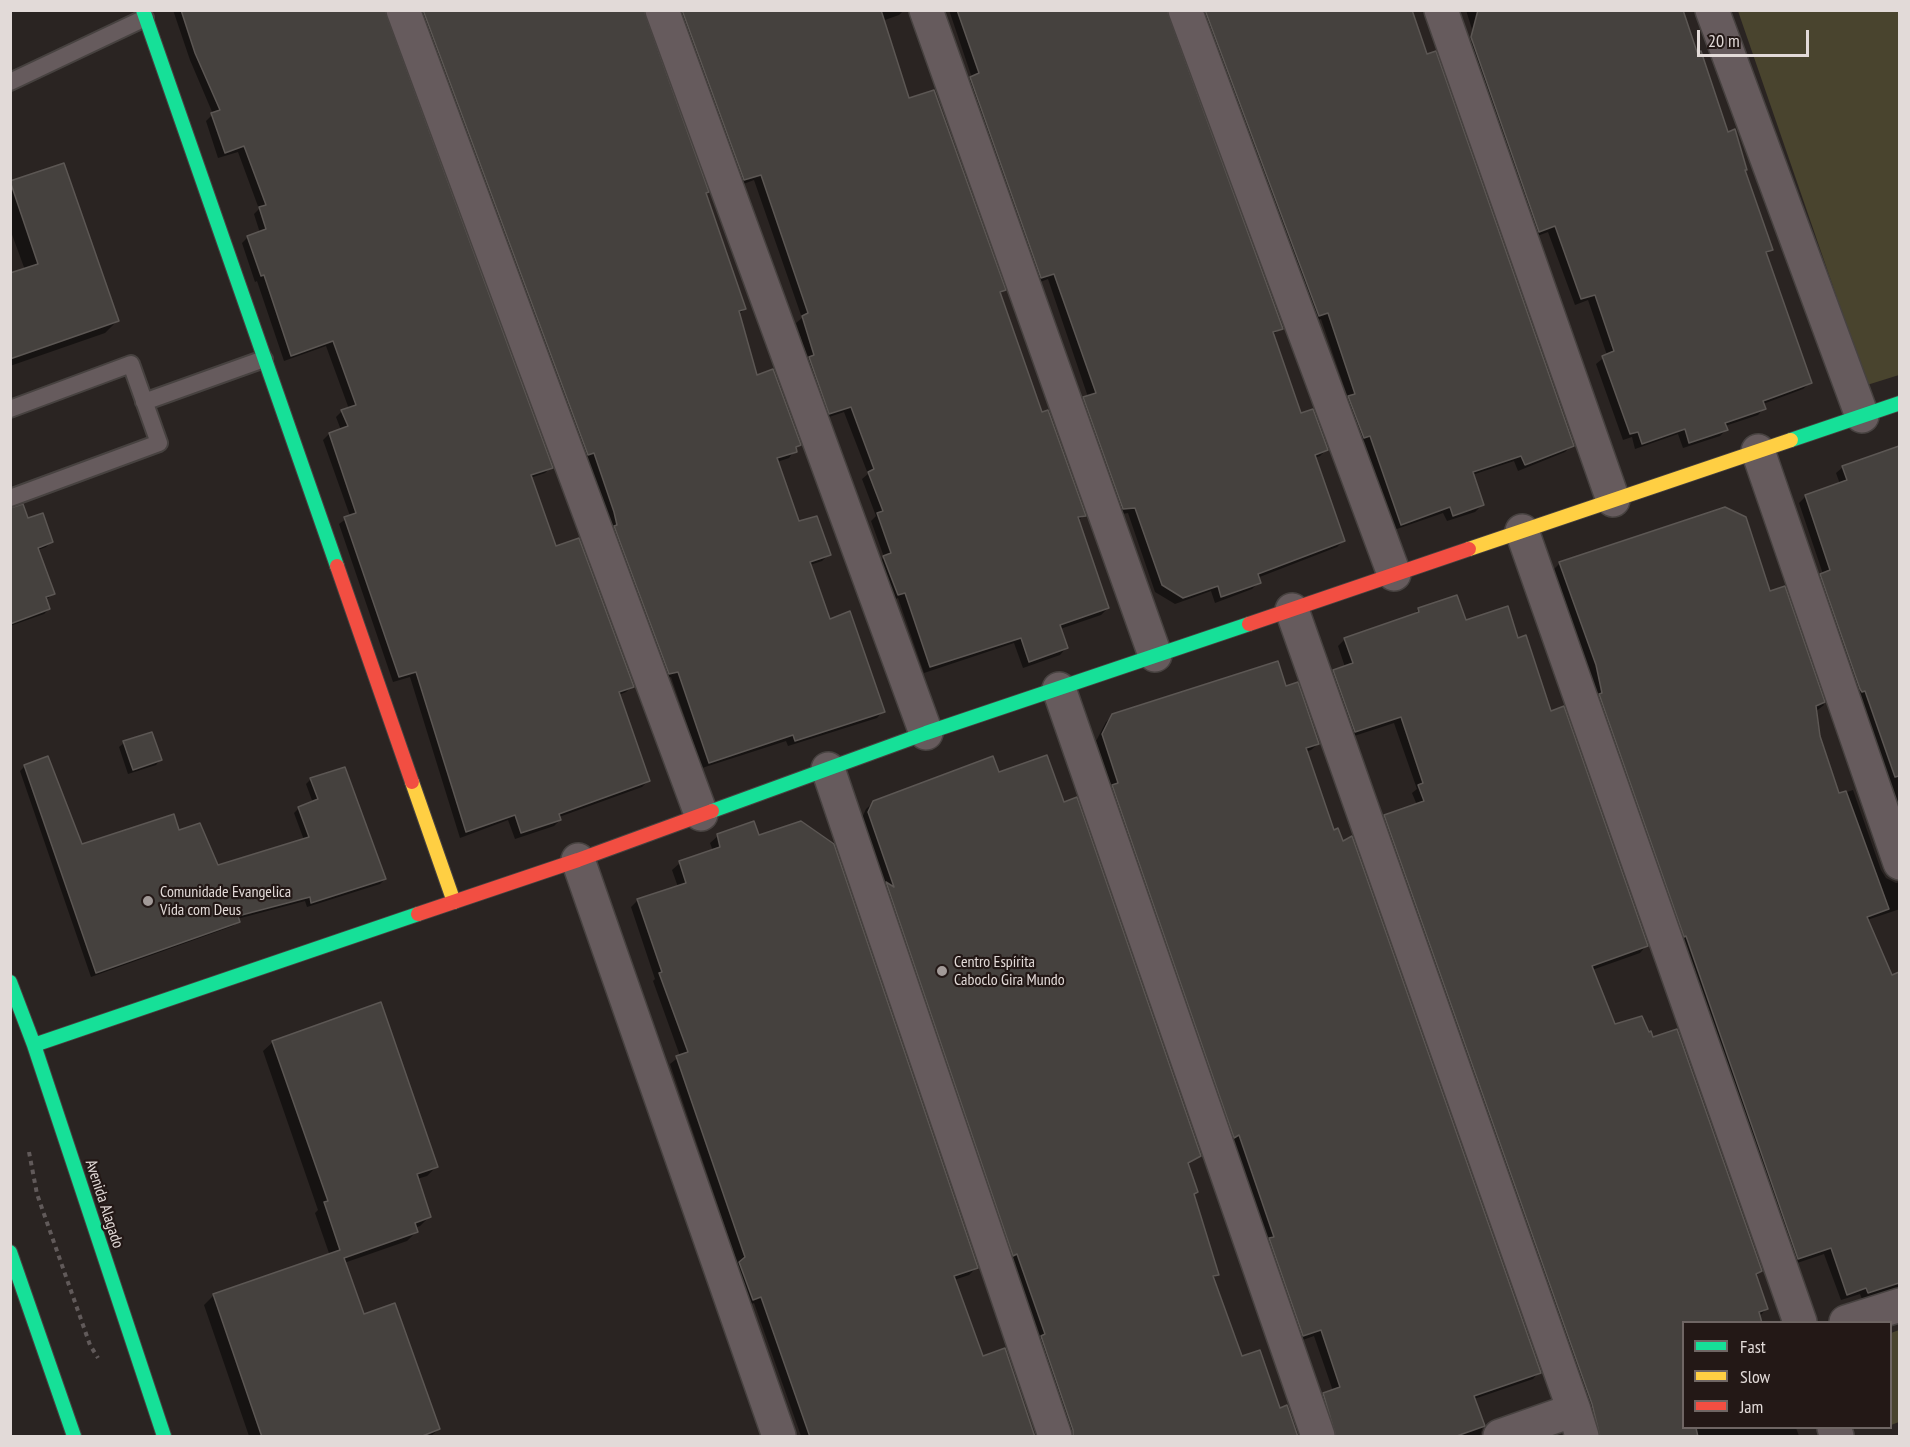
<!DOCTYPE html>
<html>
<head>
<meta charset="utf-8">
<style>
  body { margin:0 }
  #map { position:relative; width:1910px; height:1447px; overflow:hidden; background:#2a2422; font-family:"PT Sans Narrow",sans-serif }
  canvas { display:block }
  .frame { position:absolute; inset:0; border:12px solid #e2dad8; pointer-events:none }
  .legend { position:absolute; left:1682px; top:1321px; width:210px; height:108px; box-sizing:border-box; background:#231816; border:2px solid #6f6664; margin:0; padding:8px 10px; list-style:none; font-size:18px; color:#e2dad8 }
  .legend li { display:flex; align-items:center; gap:12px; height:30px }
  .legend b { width:30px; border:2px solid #6f6664 }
  .scale { position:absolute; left:1697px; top:30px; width:112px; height:27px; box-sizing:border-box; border:3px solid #e2dad8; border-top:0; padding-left:8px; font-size:18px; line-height:21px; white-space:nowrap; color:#e2dad8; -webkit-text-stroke:4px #231816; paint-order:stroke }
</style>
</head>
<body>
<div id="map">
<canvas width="1910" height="1447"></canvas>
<div class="frame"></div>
<ul class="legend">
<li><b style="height:8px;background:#16e098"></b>Fast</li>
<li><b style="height:8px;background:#ffcf43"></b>Slow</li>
<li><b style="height:8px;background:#f24e42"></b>Jam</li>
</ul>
<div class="scale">20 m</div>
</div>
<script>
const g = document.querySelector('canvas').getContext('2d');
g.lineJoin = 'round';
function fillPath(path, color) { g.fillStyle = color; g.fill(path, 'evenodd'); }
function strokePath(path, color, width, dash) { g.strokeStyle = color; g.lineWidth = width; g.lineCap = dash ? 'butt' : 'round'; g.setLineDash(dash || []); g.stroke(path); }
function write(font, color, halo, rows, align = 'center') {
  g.font = font + ' "PT Sans Narrow",sans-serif'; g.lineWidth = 4.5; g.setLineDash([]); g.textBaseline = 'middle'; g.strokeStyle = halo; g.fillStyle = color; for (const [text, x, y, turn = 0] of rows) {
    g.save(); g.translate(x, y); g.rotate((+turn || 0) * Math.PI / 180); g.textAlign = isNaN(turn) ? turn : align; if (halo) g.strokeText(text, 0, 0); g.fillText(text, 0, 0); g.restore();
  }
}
fillPath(new Path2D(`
  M1738,11H1899V375L1867,385Z
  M1899,1330V1422L1891,1425V1333Z`), '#49442e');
fillPath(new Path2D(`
  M173,10H383L551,467L545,473L530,478L555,548L632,686L626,692L619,695L648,781L642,787L559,817L560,820L554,826L515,839L508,820L460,838L410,677L393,682L339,524L350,516L323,440L329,434L341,430L336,417L342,411L349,409L326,346L284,361L257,281L255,282L242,243L248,237L260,233L254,214L259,209L238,152L218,158L206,121L213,114L190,60Z
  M413,10H642L745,309L738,315L756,377L799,445L789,458L777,462L798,523L829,554L822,561L810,565L829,620L883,711L877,718L788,746L786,741L702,768L671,677L663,680L587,459L581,461Z
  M674,10H904L899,15L882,21L908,100L1004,290L1000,294L1041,414L1084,515L1078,521L1108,608L1101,615L1060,629L1066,648L1060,655L1023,668L1014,643L924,673L898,598L891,601L877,564L884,557L871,521L876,516L862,479L868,474L844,412L823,419L803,365L808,360L796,323L802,318L754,180L738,186Z
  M949,10H1165L1281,328L1273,335L1300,415L1326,450L1320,456L1315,458L1343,541L1337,547L1257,578L1259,582L1252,589L1215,603L1211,591L1175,604L1155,592L1128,513L1117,515L1078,405L1088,397L1048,279L1035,284L964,85L972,78Z
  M1197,10H1411L1572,445L1565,452L1518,471L1514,461L1472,475L1482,505L1475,512L1447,521L1443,513L1394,530L1364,441L1357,444L1342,404L1348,398L1321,319L1312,322Z
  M1466,10H1681L1727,134L1744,171L1771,250L1765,255L1810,383L1803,389L1763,404L1764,408L1758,415L1725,426L1726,430L1720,436L1683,448L1678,434L1635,449L1632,437L1623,440L1596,364L1607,355L1588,300L1575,305L1548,232L1532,238L1465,47L1475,39Z
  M11,183L117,321L105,333L10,366V275L25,270L10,229Z
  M1900,447V829L1814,582L1823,574L1799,503L1806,496L1840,484L1836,473L1843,467Z
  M10,525L51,542L46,547L38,550L53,594L46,600L49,609L44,614L10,626Z
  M1560,563L1769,593L1784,588L1824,705L1815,712L1818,736L1838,795L1853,790L1881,870L1886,878L1896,883L1900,882V909L1867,920L1891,977L1900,973V1287L1862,1299L1860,1294L1841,1300L1824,1254L1791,1265L1596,699L1590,673L1553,570Z
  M1419,609L1465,621L1517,640L1551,713L1646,946L1640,953L1592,970L1614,1026L1761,1271L1755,1277L1766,1309L1760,1316L1684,1322V1428H1796L1799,1436H1594L1378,823L1385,816L1417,805L1412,793L1417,789L1394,723L1348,738L1327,678L1334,671L1345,667L1338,646L1345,639L1413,615Z
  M1285,688L1318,744L1311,750L1306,752L1333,832L1539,1372L1533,1379L1474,1399L1483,1426L1480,1436H1333L1317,1401L1324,1394L1333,1391L1314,1336L1297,1342L1106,793L1112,788L1096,741L1106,722L1113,715Z
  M124,743L160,760L156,765L128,774L119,747Z
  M25,766L81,846L178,832L217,867L304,840L294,813L299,808L313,803L306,784L311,779L385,879L380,884L307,907L305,901L237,919L238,921L233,926L91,977L20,771Z
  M998,774L1199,1156L1187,1165L1197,1192L1193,1196L1217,1274L1212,1279L1241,1358L1280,1410L1297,1436H1066L861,820L866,809L874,802Z
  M718,836L758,837L976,1268L969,1275L954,1280L982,1358L1034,1436H801L754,1303L746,1306L732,1271L738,1265L670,1064L680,1056L653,981L655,979L631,907L638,900L678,887L672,870L680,863L713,851L710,843Z
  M273,1042L436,1167L427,1176L417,1179L430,1216L420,1226L415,1228L416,1232L407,1241L344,1263L363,1316L439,1429L431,1436H249L204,1305L213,1296L330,1256L315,1213L318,1210L263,1051Z`), '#0007');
const building = new Path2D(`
  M181,10H385L553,468L531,475L556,546L579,538L634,687L619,692L650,781L559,814L561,820L521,833L515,815L466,832L416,672L399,677L344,517L356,513L329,433L348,426L341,410L356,405L333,341L291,356L264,275L261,276L247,236L266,229L259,207L266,205L244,146L225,153L211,113L220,110L195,53Z
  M423,10H644L709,192L706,193L746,309L739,311L757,375L773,369L801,445L796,447L797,452L777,458L799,521L817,516L831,555L810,562L830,619L850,611L885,712L795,741L793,735L709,763L678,672L669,674L614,526L617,525L614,512L594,453L588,455Z
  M682,10H881L909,98L934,90L1006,290L1000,292L1042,412L1048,410L1086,516L1078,517L1109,608L1060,625L1068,648L1029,662L1021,638L930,667L905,593L898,595L883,556L891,553L877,513L883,511L868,472L874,469L851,407L829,414L809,357L814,355L802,316L808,313L761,175L744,180Z
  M957,10H1167L1283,329L1273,332L1301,413L1313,409L1328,450L1315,455L1345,541L1258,574L1261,583L1221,597L1218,586L1183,598L1162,585L1135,508L1123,509L1083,397L1096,393L1054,274L1041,278L970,77L979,73Z
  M1205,10H1412L1427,54L1436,51L1574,446L1525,465L1521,456L1473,472L1484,505L1453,516L1450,507L1401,525L1370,436L1364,438L1348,396L1355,394L1328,313L1319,316Z
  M1478,10H1683L1697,52L1701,51L1728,132L1735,129L1747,170H1745L1773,250L1766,252L1812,383L1763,401L1766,409L1725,423L1728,430L1689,443L1685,429L1642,444L1638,432L1630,434L1602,356L1614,351L1595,295L1581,299L1555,226L1539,232L1471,37Z
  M64,163L119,321L10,359V273L38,264L10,181Z
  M1899,446V776L1895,777L1865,691L1862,692L1860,689L1820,574L1830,570L1805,495L1847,480L1842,466Z
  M23,504L28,518L43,513L53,542L38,548L55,594L46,597L50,609L10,624V508Z
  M1725,507L1746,517L1770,591L1785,586L1825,702L1816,706L1820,736L1839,793L1846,791L1889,909L1867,917L1892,975L1899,972V1283L1868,1293L1866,1288L1847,1295L1831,1248L1798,1259L1686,936L1684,937L1599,694L1602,693L1596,665L1559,562Z
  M1457,595L1466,620L1508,606L1518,638L1526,635L1551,711L1564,706L1648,946L1592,966L1615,1024L1642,1016L1649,1032L1651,1031L1653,1037L1677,1029L1762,1271L1756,1274L1768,1309L1759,1312L1762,1323H1683V1428H1696L1698,1437H1600L1592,1404L1384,815L1424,801L1418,785L1423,783L1401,717L1355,732L1333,670L1353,663L1344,638L1419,612L1418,608Z
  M1278,661L1286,686L1298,682L1319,744L1306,748L1334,830L1338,828L1343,841L1352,836L1541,1373L1474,1396L1485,1426L1454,1437H1336L1323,1393L1340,1387L1321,1330L1303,1336L1269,1238L1274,1237L1239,1135L1234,1138L1112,785L1118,783L1102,734L1112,714Z
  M152,732L162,760L133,770L123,741Z
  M1047,755L1064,802L1077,797L1201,1156L1188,1163L1198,1192L1194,1194L1219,1275L1213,1276L1242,1356L1260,1350L1280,1408L1287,1405L1298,1437H1073V1430L1041,1336L1045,1334L1017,1254L1013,1256L886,882L894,887L868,812L873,801L993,756L999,772Z
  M48,756L82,844L174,814L179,830L200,823L218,865L309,837L298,807L318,799L310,778L345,767L386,879L311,903L310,897L238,916L240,922L96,973L24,765Z
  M754,821L759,835L801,821L834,844L978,1268L954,1276L983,1356L1005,1348L1035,1437H810L761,1297L753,1300L739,1262L745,1257L676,1056L688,1052L659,973L662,972L637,899L686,883L679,861L720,847L717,834Z
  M381,1002L438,1167L417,1174L431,1217L415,1223L418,1232L344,1258L364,1314L395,1303L440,1429L420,1437H262L213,1294L340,1250L324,1202L328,1201L272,1041Z`);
fillPath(building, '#45413e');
strokePath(building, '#5c5754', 1.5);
const lane = new Path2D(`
  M10,82L145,18
  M144,402L264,359
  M10,409L131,364L159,443L10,498`);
const street = new Path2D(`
  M403,10L701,814
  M662,10L926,733
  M926,10L1155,655
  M1185,10L1394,574
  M1441,10L1613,500
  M1712,10L1862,416
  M1758,451L1900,863
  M1522,531L1800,1322
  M1292,610L1574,1410L1582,1436
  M1059,689L1318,1436
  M828,769L1055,1436
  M578,860L779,1436
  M1846,1322L1900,1305
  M1834,1428L1837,1436
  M1500,1436L1574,1410`);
const fast = new Path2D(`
  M143,10L337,566
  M1791,440L1900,403
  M712,811L926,733L1249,624
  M10,982L34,1045L164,1436
  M34,1045L418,914
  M10,1252L74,1436`);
const slow = new Path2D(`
  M1469,549L1791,440
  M412,782L454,902`);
const jam = new Path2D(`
  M337,566L412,782
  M1249,624L1469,549
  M418,914L578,860L712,811`);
strokePath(lane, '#474240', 20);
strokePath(street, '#474240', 36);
strokePath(fast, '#474240', 16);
strokePath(slow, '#474240', 16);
strokePath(jam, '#474240', 16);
strokePath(new Path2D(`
  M29,1152L37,1194L90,1345L98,1358`), '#615a5a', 4, [4.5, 4.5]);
strokePath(lane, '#665b5d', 16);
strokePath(street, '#665b5d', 33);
strokePath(fast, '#16e098', 14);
strokePath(slow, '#ffcf43', 14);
strokePath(jam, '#f24e42', 14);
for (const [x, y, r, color] of [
  [148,901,6,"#a29a98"],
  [942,971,6,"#a29a98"]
]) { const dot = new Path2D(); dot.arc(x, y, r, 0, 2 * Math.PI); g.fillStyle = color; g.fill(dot); strokePath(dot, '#231816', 2); }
write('16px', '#e2dad8', '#231816', [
  ["Comunidade Evangelica",160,892],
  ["Vida com Deus",160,910],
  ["Centro Espírita",954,962],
  ["Caboclo Gira Mundo",954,980]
], 'left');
write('16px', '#e2dad8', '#231816', [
  ["Avenida Alagado",104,1204,72]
]);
</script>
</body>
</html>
